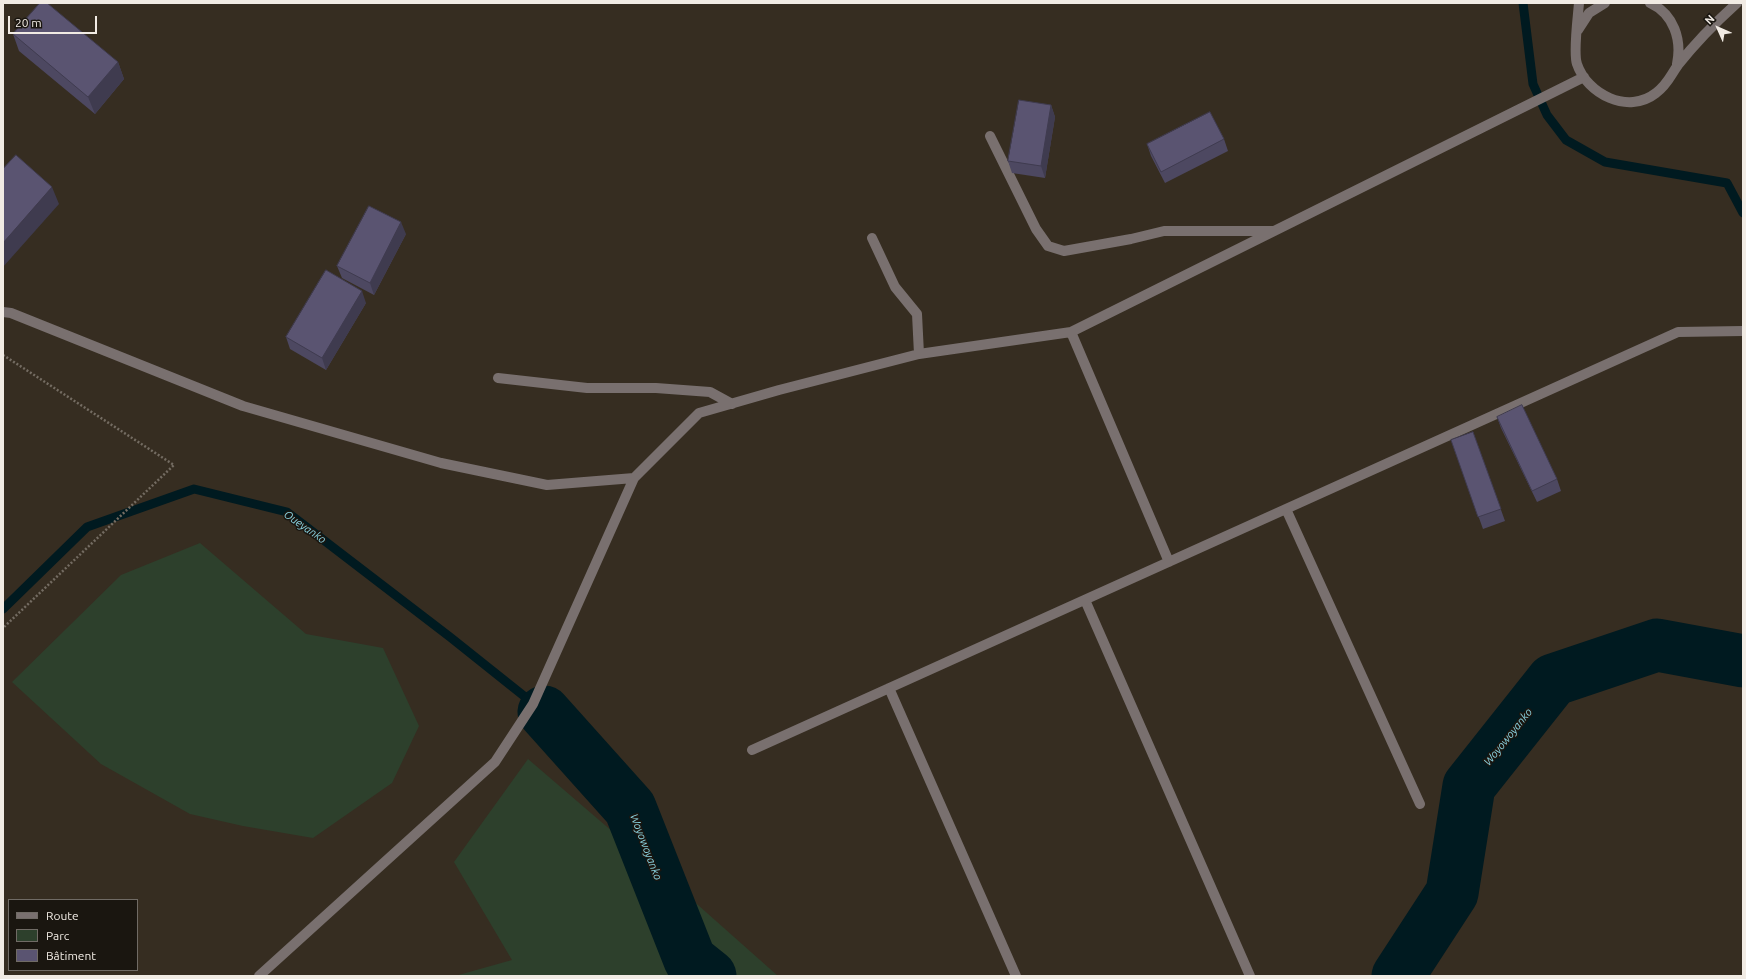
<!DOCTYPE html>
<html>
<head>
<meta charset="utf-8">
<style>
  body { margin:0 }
  #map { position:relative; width:1746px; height:979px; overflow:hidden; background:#362d21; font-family:Ubuntu,sans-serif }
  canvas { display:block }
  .frame { position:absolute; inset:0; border:4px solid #f1ebe4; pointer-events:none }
  .legend { position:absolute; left:8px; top:899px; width:130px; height:72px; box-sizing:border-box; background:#1a1610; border:1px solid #706b65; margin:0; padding:5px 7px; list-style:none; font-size:12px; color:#f1ebe4 }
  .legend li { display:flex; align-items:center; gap:8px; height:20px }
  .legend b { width:20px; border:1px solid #706b65 }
  .north { position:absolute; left:1698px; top:8px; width:40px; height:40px; -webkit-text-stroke:3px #1a1610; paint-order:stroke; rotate:315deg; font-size:11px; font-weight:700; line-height:16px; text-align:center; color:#f1ebe4 }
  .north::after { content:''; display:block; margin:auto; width:14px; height:18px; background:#f1ebe4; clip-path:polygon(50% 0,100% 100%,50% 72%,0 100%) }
  .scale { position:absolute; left:8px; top:16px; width:89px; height:18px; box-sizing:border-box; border:2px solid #f1ebe4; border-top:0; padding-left:5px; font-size:12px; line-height:14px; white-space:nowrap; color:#f1ebe4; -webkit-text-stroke:3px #1a1610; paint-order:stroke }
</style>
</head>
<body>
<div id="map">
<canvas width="1746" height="979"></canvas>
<div class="frame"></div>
<ul class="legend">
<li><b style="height:5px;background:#79706f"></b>Route</li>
<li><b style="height:11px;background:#2d402c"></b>Parc</li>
<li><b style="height:11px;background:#5a5471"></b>Bâtiment</li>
</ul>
<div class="north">N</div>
<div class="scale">20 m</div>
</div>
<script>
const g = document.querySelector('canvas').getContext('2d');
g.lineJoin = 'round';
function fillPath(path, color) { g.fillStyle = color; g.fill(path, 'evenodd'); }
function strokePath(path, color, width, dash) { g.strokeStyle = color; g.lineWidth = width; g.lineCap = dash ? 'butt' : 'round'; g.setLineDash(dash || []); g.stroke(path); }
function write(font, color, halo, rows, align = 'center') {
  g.font = font + ' Ubuntu,sans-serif'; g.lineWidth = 3; g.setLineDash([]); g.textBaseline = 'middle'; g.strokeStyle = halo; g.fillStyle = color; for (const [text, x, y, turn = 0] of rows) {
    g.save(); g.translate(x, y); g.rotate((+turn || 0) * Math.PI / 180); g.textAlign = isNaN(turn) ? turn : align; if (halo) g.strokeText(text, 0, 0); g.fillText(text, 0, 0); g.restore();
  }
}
fillPath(new Path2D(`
  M200,543L306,634L383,648L419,726L392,783L313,838L243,826L190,814L101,764L12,682L121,575Z
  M528,759L698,905L778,976H455L512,960L454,862Z`), '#2d402c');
strokePath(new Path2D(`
  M1523,3L1533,84L1547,115L1566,140L1605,162L1727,183L1743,213
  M3,609L87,527L194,489L287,512L450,637L544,712`), '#001a20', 9);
strokePath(new Path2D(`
  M544,712L630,808L690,960L710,976
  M1398,976L1452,893L1469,786L1553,680L1657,645L1743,661`), '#001a20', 53);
strokePath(new Path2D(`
  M3,355L174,465L3,628`), '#746c62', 2.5, [2, 2]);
strokePath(new Path2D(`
  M1579,3C1578,16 1573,53 1577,64C1587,94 1628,115 1656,93C1668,84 1670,76 1678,65C1696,42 1716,22 1737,3
  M1650,3C1674,14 1682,40 1677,64
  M1578,30L1589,13L1605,3
  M990,136L1036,229L1048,246L1064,251L1131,239L1164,231H1273
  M872,238L895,287L917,314L919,354
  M3,312L11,313L243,406L441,463L547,485L634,478
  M1071,332L1169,562
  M498,378L587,388H656L710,392L732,404
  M1286,509L1420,804
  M1085,600L1250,976
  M889,688L1016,976
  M752,750L1678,332L1743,331
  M259,976L495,762L533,704L634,478L699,413L779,390L919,354L1071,332L1584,77`), '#79706f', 10);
fillPath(new Path2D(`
  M13,34L118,62L124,79L95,114L19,51Z
  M1051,105L1055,117L1045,178L1012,173L1008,161Z
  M1224,139L1228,151L1165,183L1151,156L1147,144Z
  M406,234L374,295L342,278L337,266Z
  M366,303L326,370L290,349L286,337Z
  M1497,417L1557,479L1561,491L1537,502L1501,428Z
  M1473,432L1505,521L1483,529L1451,440Z`), '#4d4861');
fillPath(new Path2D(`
  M118,62L124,79L95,114L88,97Z
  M1051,105L1055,117L1045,178L1041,166Z
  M52,187L59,204L3,267V243Z
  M401,222L406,234L374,295L370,283Z
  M362,291L366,303L326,370L322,358Z`), '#3f3b4f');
const building = new Path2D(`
  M40,3H47L118,62L88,97L13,34Z
  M1019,100L1051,105L1041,166L1008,161Z
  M1210,112L1224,139L1161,172L1147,144Z
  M16,155L52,187L3,243V169Z
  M369,206L401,222L370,283L337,266Z
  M326,270L362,291L322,358L286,337Z
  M1522,405L1557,479L1532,491L1497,417Z
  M1473,432L1501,509L1478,517L1451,440Z`);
fillPath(building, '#5a5471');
strokePath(building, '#3f3b4f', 1);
write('italic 11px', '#8ad4e2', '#1a1610', [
  ["Oueyanko",305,527,35],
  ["Woyowoyanko",1508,737,-51],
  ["Woyowoyanko",646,847,69]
]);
</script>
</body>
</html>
